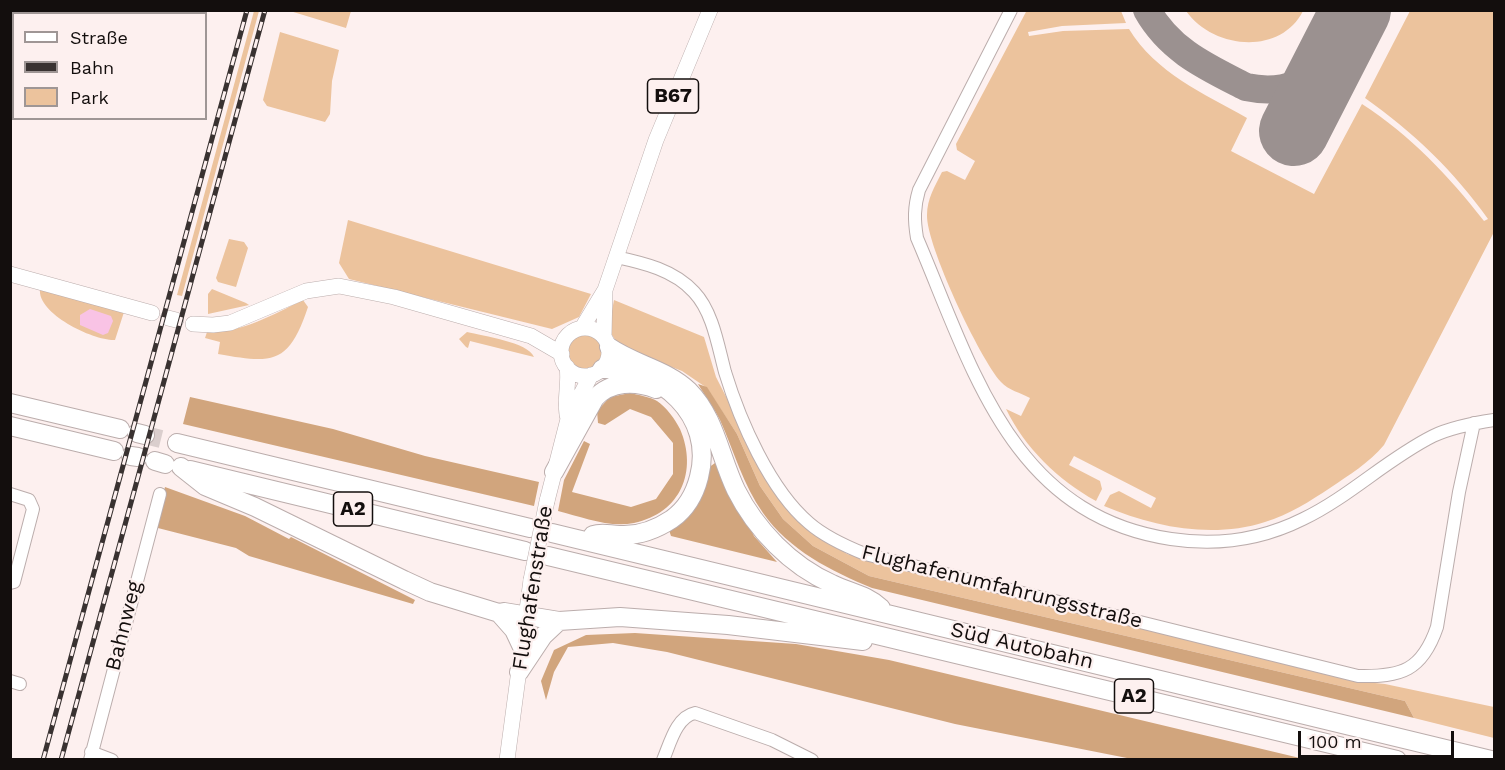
<!DOCTYPE html>
<html>
<head>
<meta charset="utf-8">
<style>
  body { margin:0 }
  #map { position:relative; width:1505px; height:770px; overflow:hidden; background:#fdf0ef; font-family:"Work Sans",sans-serif }
  canvas { display:block }
  .frame { position:absolute; inset:0; border:12px solid #130e0d; pointer-events:none }
  .legend { position:absolute; left:12px; top:12px; width:195px; height:108px; box-sizing:border-box; background:#fdf0ef; border:2px solid #9f9695; margin:0; padding:8px 10px; list-style:none; font-size:18px; color:#130e0d }
  .legend li { display:flex; align-items:center; gap:12px; height:30px }
  .legend b { width:30px; border:2px solid #9f9695 }
  .scale { position:absolute; left:1298px; top:731px; width:156px; height:27px; box-sizing:border-box; border:3px solid #130e0d; border-top:0; padding-left:8px; font-size:18px; line-height:21px; white-space:nowrap; color:#130e0d; -webkit-text-stroke:4px #fdf0ef; paint-order:stroke }
</style>
</head>
<body>
<div id="map">
<canvas width="1505" height="770"></canvas>
<div class="frame"></div>
<ul class="legend">
<li><b style="height:8px;background:#fff"></b>Straße</li>
<li><b style="height:8px;background:#393231"></b>Bahn</li>
<li><b style="height:16px;background:#ecc39d"></b>Park</li>
</ul>
<div class="scale">100 m</div>
</div>
<script>
const g = document.querySelector('canvas').getContext('2d');
g.lineJoin = 'round';
function fillPath(path, color) { g.fillStyle = color; g.fill(path, 'evenodd'); }
function strokePath(path, color, width, dash) { g.strokeStyle = color; g.lineWidth = width; g.lineCap = dash ? 'butt' : 'round'; g.setLineDash(dash || []); g.stroke(path); }
function write(font, color, halo, rows, align = 'center') {
  g.font = font + ' "Work Sans",sans-serif'; g.lineWidth = 4.5; g.setLineDash([]); g.textBaseline = 'middle'; g.strokeStyle = halo; g.fillStyle = color; for (const [text, x, y, turn = 0] of rows) {
    g.save(); g.translate(x, y); g.rotate((+turn || 0) * Math.PI / 180); g.textAlign = isNaN(turn) ? turn : align; if (halo) g.strokeText(text, 0, 0); g.fillText(text, 0, 0); g.restore();
  }
}
fillPath(new Path2D(`
  M1027,10L1121,11L1126,23L1062,26L1028,32L1029,36L1063,31L1129,29C1156,73 1203,93 1247,118L1231,151L1314,194L1362,104C1411,136 1448,175 1484,221L1488,219C1454,171 1413,132 1365,98L1410,11H1494V232L1384,445C1369,463 1349,475 1330,488C1310,501 1289,515 1265,522C1212,539 1154,527 1104,506L1110,495L1119,491L1151,508L1156,498L1074,456L1069,465L1100,481L1102,489L1096,501C1058,480 1025,448 1006,409L1021,416L1030,398C1021,393 1008,390 1001,382C980,359 926,245 927,215C927,199 935,186 942,172L947,171L965,180L975,161L957,150L956,144Z
  M254,11H259L182,296L177,295Z
  M290,11H351L346,28Z
  M1186,11H1303C1280,56 1213,49 1186,11Z
  M280,32L339,50L332,81L330,114L325,122L267,106L263,100Z
  M348,220L591,294L579,317L552,329L349,279L339,263Z
  M229,239L244,242L248,248L236,287L218,282L216,278Z
  M40,289L124,312L115,340C94,341 37,314 40,289Z
  M212,289L246,303L249,305L208,314V294Z
  M303,300L308,307C289,364 274,364 218,354L220,342L205,338L207,332C242,333 272,315 303,300Z
  M614,300L704,337L716,377L774,491L793,517L847,554L1355,681L1385,684L1494,707V738L1414,718L1405,701L869,576L813,546L783,519L760,486L737,434L707,388L682,371L620,347L612,335L610,321Z
  M467,332C483,336 528,342 534,357L470,341L468,348L466,347L459,339Z
  M568 352a18 18 0 1 1 36 0a18 18 0 1 1-36 0Z`), '#ecc39d');
fillPath(new Path2D(`
  M698,384L707,387L737,434L760,486L783,519L813,546L869,576L1405,701L1414,718L872,588C831,571 789,550 763,513C743,485 734,451 720,420C714,408 705,396 698,384Z
  M630,393C638,395 650,397 657,401C666,407 675,419 680,429C698,471 681,513 634,523C609,528 582,517 558,511L564,480L584,441L590,444L572,492L631,507L656,499L673,474V443L651,417L630,409L605,425L598,423L597,411L610,397Z
  M190,397L333,429L425,456L539,482L534,506L183,424Z
  M715,463L724,471L754,536L777,562L671,536L668,527L708,468Z
  M165,487L245,516L289,539L291,537L415,600L413,604L249,556L236,548L154,527Z
  M635,633L796,644L889,660L1304,759H1132L955,724L667,652L613,643L568,647L554,672L546,700L541,681L554,650L586,635Z`), '#d1a57d');
fillPath(new Path2D(`
  M90,309L111,316L113,321L108,333L103,335L80,325V315Z`), '#f9c3e5');
strokePath(new Path2D(`
  M1147,10C1170,51 1207,67 1246,87C1284,95 1312,83 1334,52`), '#9b9190', 28);
strokePath(new Path2D(`
  M1294,131L1356,10`), '#9b9190', 70);
strokePath(new Path2D(`
  M145,435L161,439`), '#dacecd', 18, [18, 9]);
const minor = new Path2D(`
  M122,10L131,14
  M1011,10L919,190C914,207 914,220 917,238C972,366 1010,515 1171,539C1217,546 1261,540 1303,519C1349,497 1387,459 1433,436C1452,427 1474,423 1494,420
  M616,257C644,263 674,270 694,292C713,312 718,346 725,372C740,421 770,490 809,523C825,537 845,546 865,554L1358,676C1401,677 1422,671 1437,627L1459,492L1474,423
  M10,494L29,500L33,509L14,582L10,583
  M10,681L20,684
  M91,752L112,760
  M90,760L160,494
  M663,760C670,744 676,717 695,713L772,740L812,760`);
const major = new Path2D(`
  M10,274L152,313
  M168,318L176,320
  M193,324L213,325L230,323L306,291L339,286L394,297L531,336L562,354
  M582,328L605,290L656,140L710,10
  M561 352a24 24 0 1 1 48 0a24 24 0 1 1-48 0Z
  M604,337L605,290
  M567,367C570,384 563,402 568,419
  M547,501L568,419L591,375
  M507,760L531,580`);
const highway = new Path2D(`
  M609,347C635,365 666,369 689,391C715,417 720,457 736,490C746,510 760,529 776,545C792,561 812,575 832,584C850,593 866,594 881,608
  M10,403L120,429
  M10,426L114,451
  M137,433L145,435
  M177,443L530,528
  M131,456L138,457
  M155,461L165,464
  M181,467L205,486L255,507L404,580L430,592L499,613L504,612L559,621L620,617L728,625L863,641
  M190,470L525,551
  M554,472L595,398C611,381 635,381 656,389
  M552,533L1491,760
  M593,535C603,532 610,535 620,535C638,536 657,529 672,519C686,509 695,493 699,477C715,416 660,367 602,369
  M548,556L1397,760
  M499,613L514,630L522,647
  M519,672L543,636L559,621`);
strokePath(minor, '#bbadac', 14);
strokePath(major, '#bbadac', 16);
strokePath(highway, '#bbadac', 20);
strokePath(minor, '#fff', 12);
strokePath(major, '#fff', 15);
strokePath(highway, '#fff', 18);
const rail = new Path2D(`
  M43,760L247,10
  M61,760L265,10`);
strokePath(rail, '#393231', 5);
strokePath(rail, '#fdf0ef', 3, [9]);
const majorBridge = new Path2D(`
  M531,580L547,501`);
strokePath(majorBridge, '#bbadac', 16, []);
strokePath(majorBridge, '#fff', 15);
for (const [x, y, w] of [
  [673,96,51],
  [353,509,39],
  [1134,696,39]
]) { const box = new Path2D(); box.roundRect(x - w / 2, y - 17, w, 34, 4.5); g.fillStyle = '#fdf0ef'; g.fill(box); strokePath(box, '#130e0d', 1.5); }
write('bold 20px', '#130e0d', null, [
  ["B67",673,96],
  ["A2",353,509],
  ["A2",1134,696]
]);
write('21px', '#130e0d', '#fdf0ef', [
  ["Flughafenumfahrungsstraße",1002,587,14],
  ["Flughafenstraße",533,588,-81],
  ["Bahnweg",124,626,-76],
  ["Süd Autobahn",1022,646,13]
]);
</script>
</body>
</html>
